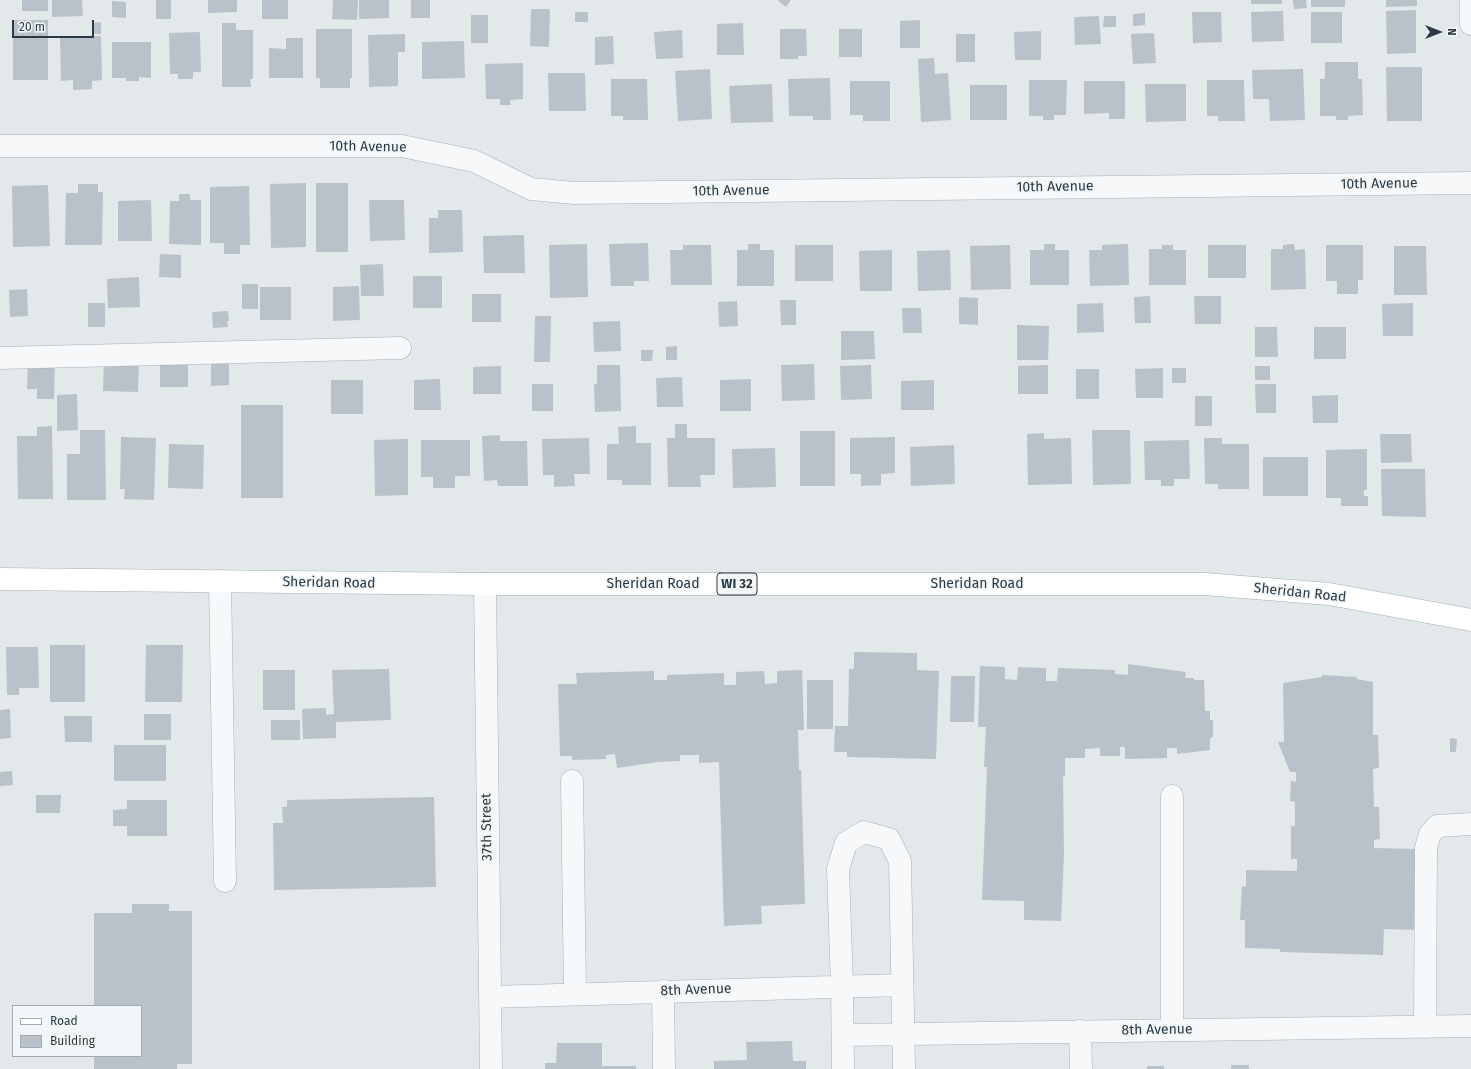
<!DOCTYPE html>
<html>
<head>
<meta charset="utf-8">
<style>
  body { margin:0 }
  #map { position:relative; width:1471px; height:1069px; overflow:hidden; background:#e3e8eb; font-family:"Fira Sans",sans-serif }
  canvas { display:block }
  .legend { position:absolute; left:12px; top:1005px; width:130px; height:52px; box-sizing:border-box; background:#f3f6f9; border:1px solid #a3aab1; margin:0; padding:5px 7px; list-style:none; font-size:12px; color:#2a3944 }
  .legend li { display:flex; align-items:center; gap:8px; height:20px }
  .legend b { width:20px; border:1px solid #a3aab1 }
  .north { position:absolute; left:1419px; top:12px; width:40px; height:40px; -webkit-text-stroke:3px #f3f6f9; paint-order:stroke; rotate:90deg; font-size:11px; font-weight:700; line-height:16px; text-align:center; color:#2a3944 }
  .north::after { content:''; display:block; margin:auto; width:14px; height:18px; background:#2a3944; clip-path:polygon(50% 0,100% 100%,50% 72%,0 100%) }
  .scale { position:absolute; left:12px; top:20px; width:82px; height:18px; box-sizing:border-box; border:2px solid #2a3944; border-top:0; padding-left:5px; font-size:12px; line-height:14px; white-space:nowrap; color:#2a3944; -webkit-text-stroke:3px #f3f6f9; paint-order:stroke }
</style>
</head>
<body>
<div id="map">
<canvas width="1471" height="1069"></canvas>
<ul class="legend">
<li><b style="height:5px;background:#fff"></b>Road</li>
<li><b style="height:11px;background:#bac2c9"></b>Building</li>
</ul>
<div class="north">N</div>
<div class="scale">20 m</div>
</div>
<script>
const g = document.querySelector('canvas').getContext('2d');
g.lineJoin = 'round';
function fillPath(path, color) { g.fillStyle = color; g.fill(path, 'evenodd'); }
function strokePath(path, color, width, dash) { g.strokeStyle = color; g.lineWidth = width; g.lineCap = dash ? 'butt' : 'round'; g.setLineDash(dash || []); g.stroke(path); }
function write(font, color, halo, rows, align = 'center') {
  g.font = font + ' "Fira Sans",sans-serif'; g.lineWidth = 3; g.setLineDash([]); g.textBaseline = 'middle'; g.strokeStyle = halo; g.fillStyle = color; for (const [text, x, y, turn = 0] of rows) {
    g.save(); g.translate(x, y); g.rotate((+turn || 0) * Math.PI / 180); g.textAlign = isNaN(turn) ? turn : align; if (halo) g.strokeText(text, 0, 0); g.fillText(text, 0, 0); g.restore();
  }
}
fillPath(new Path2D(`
  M22,0H48V11H22Z
  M52,0H82L83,16L52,17Z
  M156,0H171V19H156Z
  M208,0H237V12L208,13Z
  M262,0H288V19H262Z
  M333,0H358L357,20L332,19Z
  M359,0H389V18L359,19Z
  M411,0H430V18H411Z
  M779,0H791L786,7L778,1Z
  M1251,0H1282V4H1251Z
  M1293,0H1306L1307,8L1294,9Z
  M1311,0H1345V7H1311Z
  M1386,0H1417V6L1386,7Z
  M112,1L126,2V18L112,17Z
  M531,9H550L549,47L530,46Z
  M1416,10V53L1387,54L1386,11Z
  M1283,11L1284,41L1252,42L1251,12Z
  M575,12H588V22H575Z
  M1192,12H1221L1222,42L1193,43Z
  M1311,12H1342V43H1311Z
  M1145,13V25L1133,26V14Z
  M471,15H488V43H471Z
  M1099,16L1101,44L1075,45L1074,17Z
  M1104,16H1116V27H1103Z
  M13,20H48V80H13Z
  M920,20V48H900V21Z
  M101,22V34H94L93,23Z
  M222,23H236V30H253V79H250L251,87H222Z
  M743,23L744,55H717V24Z
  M316,29H352V78H350V88H320V78H316Z
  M780,29H806L807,56H798V59H780Z
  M839,29H862V57H839Z
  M682,30L683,58L656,59L654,32Z
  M1041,31V60H1015L1014,32Z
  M200,32L201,72H193V79H178V74H170L169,33Z
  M1154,33L1156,63L1133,64L1131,34Z
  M405,34V52H398V86L369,87L368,35Z
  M956,34H975V62H956Z
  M101,36L102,80L92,81V89L73,90V80L61,81L60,38Z
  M613,36L614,64L595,65V37Z
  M286,38H303V78H269V48L286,49Z
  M464,41L465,78L422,79V42Z
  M112,42H151V78L139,77V81H126V78H112Z
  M934,58L935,74L948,73L951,120L921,122L918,59Z
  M1325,62H1358V79H1362L1363,115L1348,116V120H1336V116H1320V79H1325Z
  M523,63V99L510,100L511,105H500V99H486L485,64Z
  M1386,67H1422V121H1387Z
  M710,69L712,119L678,121L675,71Z
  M1303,69L1305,120L1270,121L1269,99H1253L1252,70Z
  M548,73H585L586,111H549Z
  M830,78L831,120H813V116H789L788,79Z
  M611,79H647L648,120H623V116H611Z
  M1029,80H1067L1066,115H1054V120H1043V116H1029Z
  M1207,80H1244L1245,121H1218V116H1207Z
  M850,81H890V121H863V115H850Z
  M1084,81H1125V119H1109V113L1084,114Z
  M772,84L773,122L731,123L729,86Z
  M1145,84H1186V121L1146,122Z
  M970,85H1007V120H970Z
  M306,183V247L271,248L270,184Z
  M316,183H348V252H316Z
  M78,184H98V192H103L102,245H65L66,193H78Z
  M48,185L50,246L13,247L12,186Z
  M249,186L250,245H240V254H224V243H210V187Z
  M179,194H190V200H201V245L169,244L170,201H179Z
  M151,200L152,241H118V201Z
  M369,200H404L405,240L370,241Z
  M438,210H462L463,252L429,253V218H438Z
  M524,235L525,273H484L483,236Z
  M648,243L649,281H634V286H611L609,244Z
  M587,244L588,297L550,298L549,245Z
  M748,244H760V250H774V286H737V250H748Z
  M1044,244H1055V250H1069V285H1030V250H1044Z
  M1128,244L1129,285L1090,286L1089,250H1102V245Z
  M1294,244L1295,250L1305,249L1306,289L1271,290V249H1283V245Z
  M683,245H711L712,285H671L670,250H683Z
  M795,245H833V281H795Z
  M1010,245L1011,289L971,290L970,246Z
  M1162,245H1173V250H1186V285H1149V249H1162Z
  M1208,245H1246V278H1208Z
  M1326,245H1363V280H1358V294H1337V281H1326Z
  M1394,246H1426L1427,295H1394Z
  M892,250V291H860L859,251Z
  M950,250L951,290L918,291L917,251Z
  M160,254L181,255V278L159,277Z
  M383,264L384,296H361L360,265Z
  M413,276H442V308H413Z
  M139,277L140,307L108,308L107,279Z
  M242,284H258V309H242Z
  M359,286L360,320L333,321V287Z
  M260,287H291V320H260Z
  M27,289L28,316L10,317L9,290Z
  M472,294H501V322H472Z
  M1150,296L1151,323H1135L1134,297Z
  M1194,296H1221V324H1195Z
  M959,297L978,298V325L959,324Z
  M780,300H796V325H781Z
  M737,301L738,326L719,327L718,302Z
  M88,303H105V327H88Z
  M1103,303L1104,332L1077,333V304Z
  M1413,303V336H1383L1382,304Z
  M902,308H921L922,333H903Z
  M228,311L229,321H227L228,327L213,328L212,312Z
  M535,316H551L550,362H534Z
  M620,321L621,351L594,352L593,322Z
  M1017,325L1049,326L1048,360H1017Z
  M1255,327H1277L1278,357H1255Z
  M1314,327H1346V359H1314Z
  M841,331H874L875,359L841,360Z
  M677,346V360H666V347Z
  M641,350H653L652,361H641Z
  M211,357H229V385L211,386Z
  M28,358L55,359L54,399H37V389H27Z
  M160,359H188V387H160Z
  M104,360L139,361L138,392L103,391Z
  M814,364L815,400L782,401L781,365Z
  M597,365H620L621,411L595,412L594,384H597Z
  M871,365L872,399L841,400L840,366Z
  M1048,365V394H1018V366Z
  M501,366V394H473V367Z
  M1255,366H1270V380H1255Z
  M1163,368V398H1136L1135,369Z
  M1172,368H1186V383H1172Z
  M1076,369H1099V399H1076Z
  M682,377L683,407H657L656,378Z
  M440,379L441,410H414V380Z
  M751,379V411H720V380Z
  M331,380H363V414H331Z
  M934,380V410H901V381Z
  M532,384H553V411H532Z
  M1255,384H1276V413H1256Z
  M77,394L78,430L57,431V395Z
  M1338,395V423H1313L1312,396Z
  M1195,396H1212V426H1195Z
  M241,405H283V498H241Z
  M675,424H687V438H715V475H700L701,487H668L667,438H675Z
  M52,426L53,499H18L17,436H37V427Z
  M636,426V443H651V485H622V480H607V444H619L618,427Z
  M80,430H105L106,500H67V454H80Z
  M1092,430H1130L1131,484L1093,485Z
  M800,431H835V486H800Z
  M1044,433V439L1071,438L1072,484L1028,485L1027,434Z
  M1380,434H1411L1412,462L1381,463Z
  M500,435V441H527L528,486H498L497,480L484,481L482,436Z
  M121,437L156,438L154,500L124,499L125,489H120Z
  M895,437V473L881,474V485L861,486V474H850V438Z
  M589,438L590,474H574L575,486L554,487V475H543L542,439Z
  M1204,438H1222V444H1249V489H1218V484H1205Z
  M408,439V495L375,496L374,440Z
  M421,440H470V476H455V488H433V477H421Z
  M1189,440L1190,479H1174V486H1161V480H1145L1144,441Z
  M169,444L204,445L203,489L168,488Z
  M954,445L955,484L911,486L910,447Z
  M775,448L776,487L733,488L732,449Z
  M1367,449V490H1364V496H1368V506H1341V498H1326V450Z
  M1263,457H1308V496H1263Z
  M1381,469H1425L1426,517L1382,516Z
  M50,645H85V702H50Z
  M146,645H183L182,702H145Z
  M6,647H38L39,688H19V695H7Z
  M854,652L917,653V670L939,671L936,759L847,757V752H834L835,726H848L849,669H854Z
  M1128,664L1186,672L1185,678H1194V680H1204L1205,711H1210V720H1213V737L1210,738V750L1177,754V748H1167V758L1125,759V747H1120V756H1100V748L1085,749V758H1065V776H1063L1064,855L1061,921L1024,920V901L982,900L987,767H984L986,727H978L980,666L1005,667V679L1017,680L1018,667L1046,668V681H1057L1058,668L1115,670V674L1128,675Z
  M389,669L391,720L336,722V738L303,739L302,709L326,708V715L334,714L332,670Z
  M263,670H295V710H263Z
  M802,670L804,730H798L799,770H801L805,904L761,906L762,924L724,926L719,762L699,763V755H680V761L658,762L617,768L615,754L606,755V759L572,760V756H560L558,684H577L576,673L654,671V680H667V675L724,673V685H736V672L764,671L765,684L777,683V671Z
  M1322,675L1357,677L1356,679L1373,682V735H1378L1379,768L1373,769L1374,807H1379L1380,839L1374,840V848L1419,849L1418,930L1384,929L1383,955L1280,952V949L1245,948V920H1240L1242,886L1246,887V870L1297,871V859H1291V826H1295V802L1290,801L1291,781L1296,782V772H1290L1278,742H1284L1283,683L1322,677Z
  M951,676H975L974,722H950Z
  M807,680H833V729H807Z
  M10,709L11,738L0,739V710Z
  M144,714H171V740H144Z
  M64,716H92V742H65Z
  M271,720H300V740H271Z
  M1450,738L1457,739L1456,752H1450Z
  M114,745H166V781H114Z
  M12,771L13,785L0,786V772Z
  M36,795H61L60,813H36Z
  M434,797L436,887L274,890L273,823H283L282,807H287V800Z
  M127,800H167V836H127V826H113V810L127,809Z
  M132,904H169V911H192V1064H177V1069H94V1056H141V1006H94V913H132Z
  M792,1041L793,1061H806V1069H714V1061L747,1060L746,1042Z
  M557,1043H602V1066H636V1069H545V1063H556Z
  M1231,1065H1249V1069H1231Z
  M1147,1066H1164V1069H1147Z`), '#bac2c9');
const minor = new Path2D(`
  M1471,0V24
  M0,146H402L474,161L531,189L574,193L1471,183
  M0,358L400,348
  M220,581L225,881
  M485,584L491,1069
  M572,781L575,994
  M663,991L664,1069
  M490,997L902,985
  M1425,1027L1426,848L1430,834L1437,826L1471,824
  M1172,1030V796
  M1080,1031L1081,1069
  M843,1035L1471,1026
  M843,1069L842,986L838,869L846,843L864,832L889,839L900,861L904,1069`);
const major = new Path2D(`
  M0,579L485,584H1205L1329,594L1471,620`);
strokePath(minor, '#a8b0b6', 23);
strokePath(major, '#a2afb8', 23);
strokePath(minor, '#f6f8f9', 22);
strokePath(major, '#fff', 22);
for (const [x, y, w] of [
  [737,584,40]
]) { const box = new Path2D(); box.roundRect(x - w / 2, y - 11, w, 22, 3); g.fillStyle = '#f3f6f9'; g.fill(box); strokePath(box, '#2a3944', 1); }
write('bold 13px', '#2a3944', null, [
  ["WI 32",737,584]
]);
write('14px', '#2a3944', '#f3f6f9', [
  ["10th Avenue",368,147,1],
  ["10th Avenue",1379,184,-1],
  ["10th Avenue",1055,187,-1],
  ["10th Avenue",731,191,-1],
  ["Sheridan Road",329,583,1],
  ["Sheridan Road",653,584],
  ["Sheridan Road",977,584],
  ["Sheridan Road",1300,593,6],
  ["37th Street",487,827,-91],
  ["8th Avenue",696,990,-2],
  ["8th Avenue",1157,1030,-1]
]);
</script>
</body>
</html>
